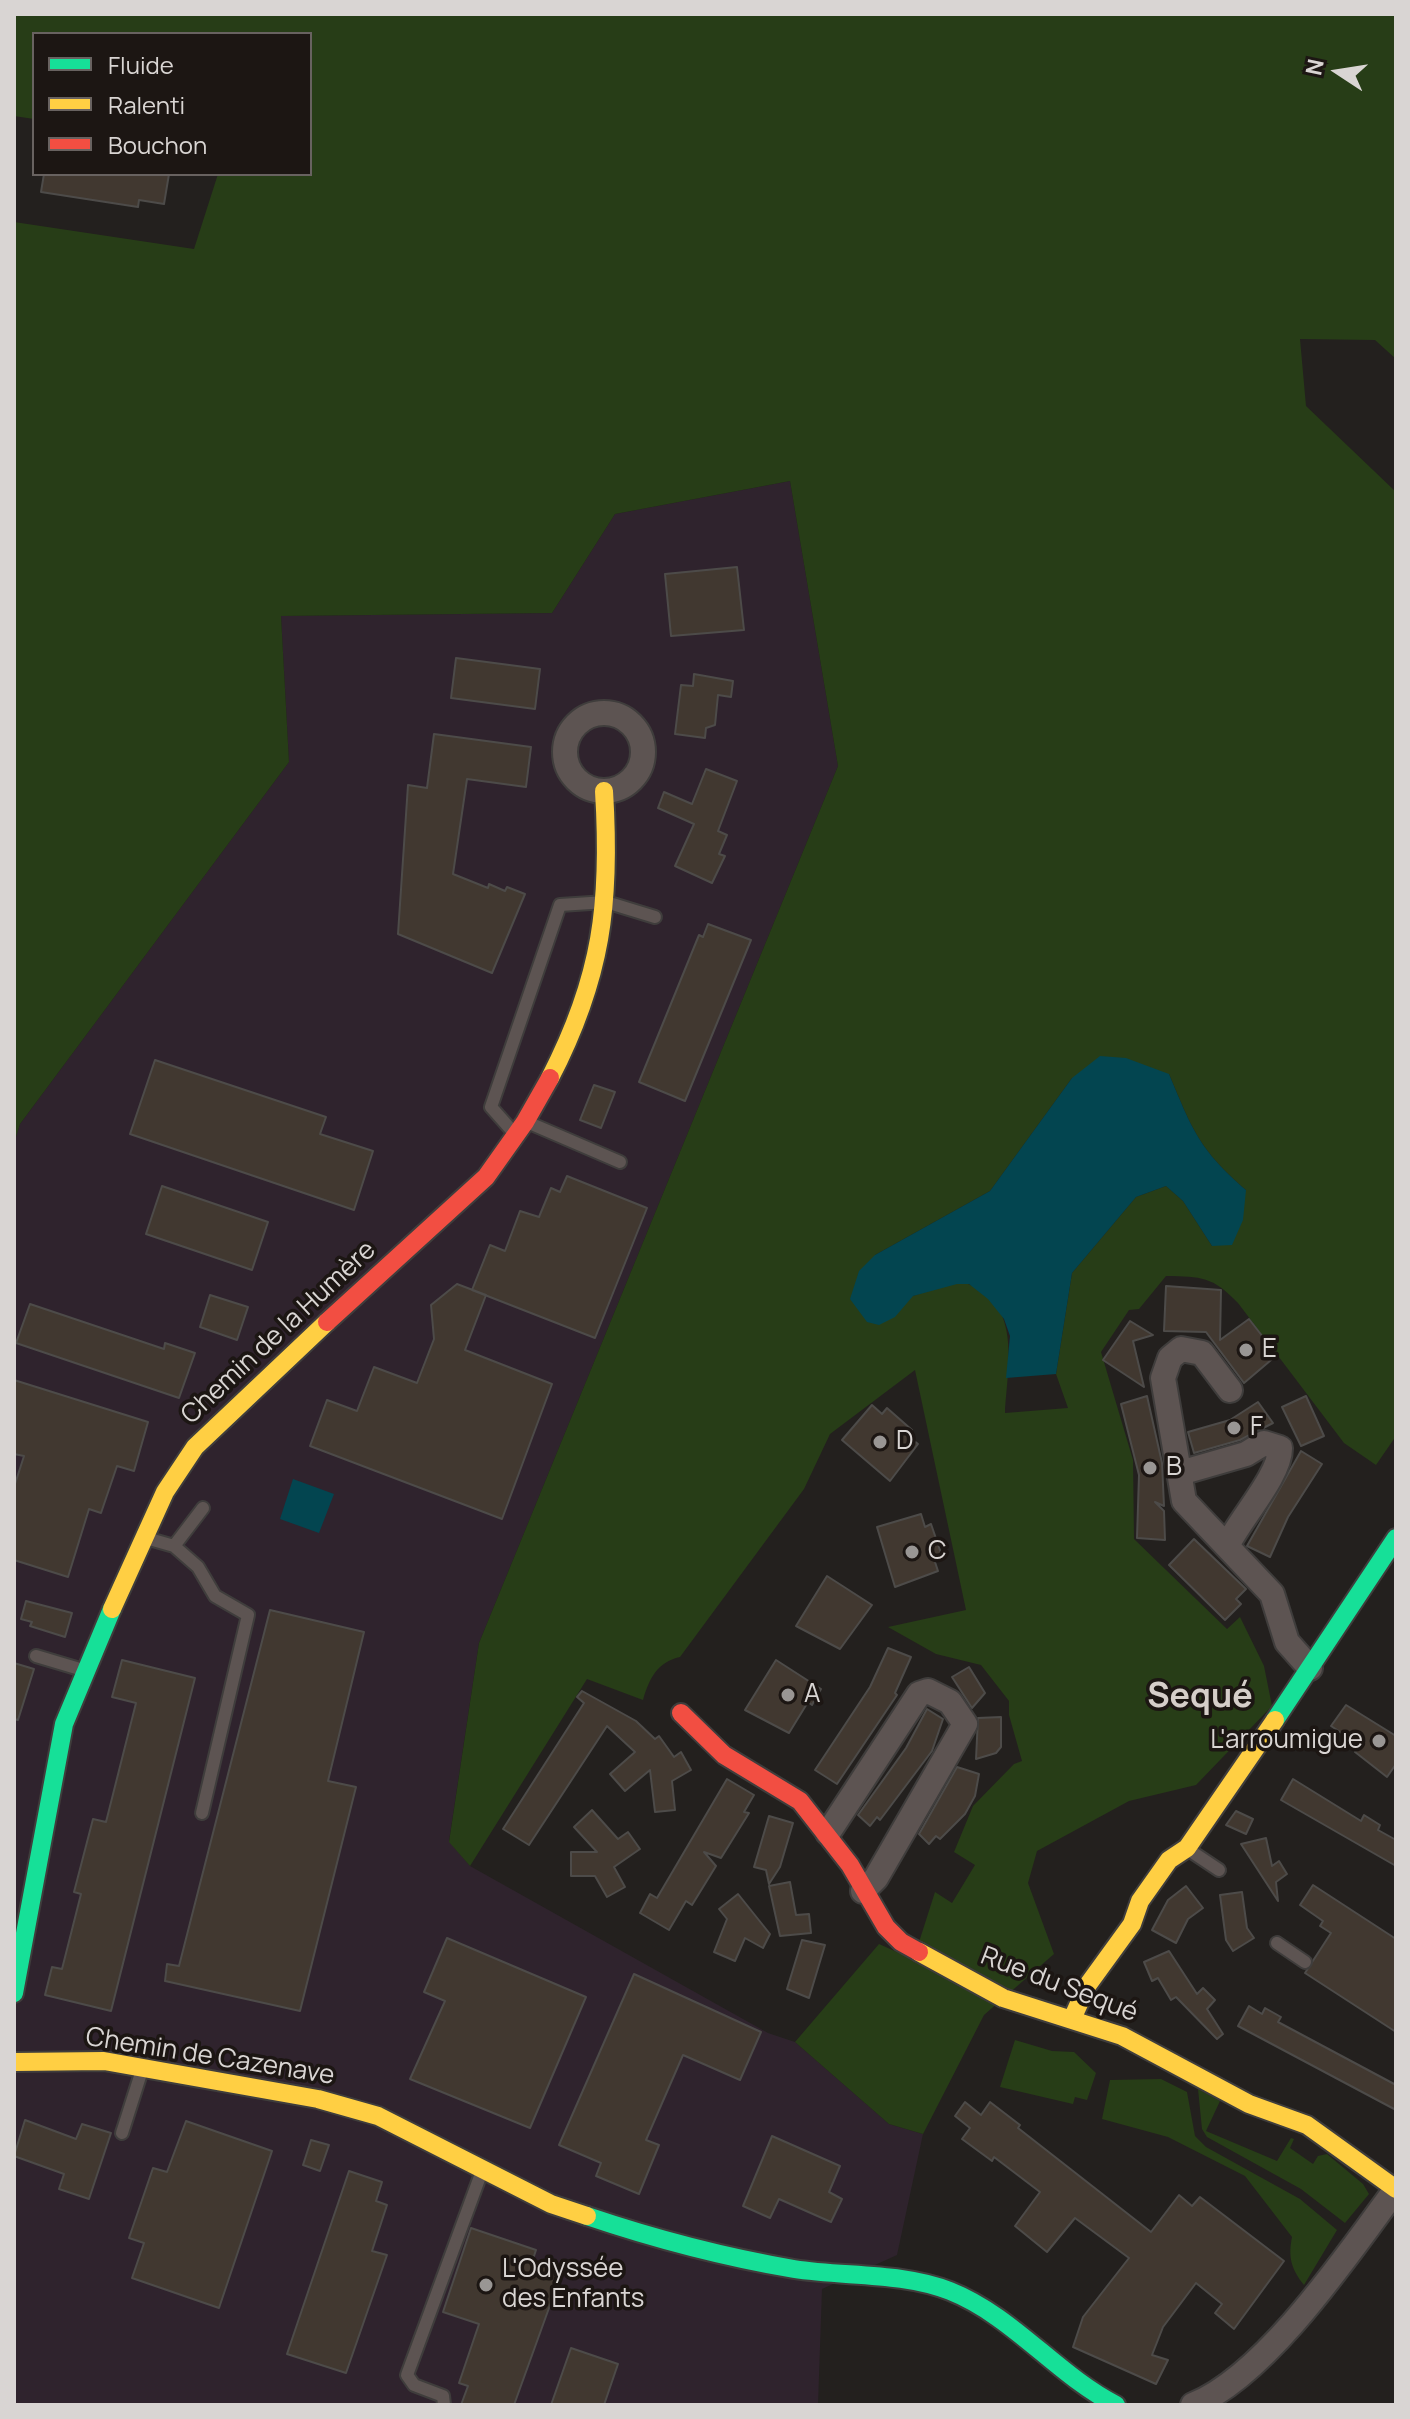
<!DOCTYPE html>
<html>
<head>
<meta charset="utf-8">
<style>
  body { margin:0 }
  #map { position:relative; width:1410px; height:2419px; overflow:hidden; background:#23201e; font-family:Manrope,sans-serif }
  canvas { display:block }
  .frame { position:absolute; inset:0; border:16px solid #d9d5d3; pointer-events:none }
  .legend { position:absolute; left:32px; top:32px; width:280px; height:144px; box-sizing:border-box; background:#1c1613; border:2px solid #686260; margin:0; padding:10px 14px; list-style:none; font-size:24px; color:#d9d5d3 }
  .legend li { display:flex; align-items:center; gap:16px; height:40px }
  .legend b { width:40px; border:2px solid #686260 }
  .north { position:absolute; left:1298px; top:32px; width:80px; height:80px; -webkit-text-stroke:6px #1c1613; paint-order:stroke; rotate:282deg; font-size:22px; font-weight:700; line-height:32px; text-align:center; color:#d9d5d3 }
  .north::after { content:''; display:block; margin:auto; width:28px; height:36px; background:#d9d5d3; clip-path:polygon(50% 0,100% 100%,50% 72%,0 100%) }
</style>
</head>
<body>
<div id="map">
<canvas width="1410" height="2419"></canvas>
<div class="frame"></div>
<ul class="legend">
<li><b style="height:10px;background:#16e098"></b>Fluide</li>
<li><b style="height:10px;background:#ffcf43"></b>Ralenti</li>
<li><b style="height:10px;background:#f24e42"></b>Bouchon</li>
</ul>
<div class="north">N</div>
</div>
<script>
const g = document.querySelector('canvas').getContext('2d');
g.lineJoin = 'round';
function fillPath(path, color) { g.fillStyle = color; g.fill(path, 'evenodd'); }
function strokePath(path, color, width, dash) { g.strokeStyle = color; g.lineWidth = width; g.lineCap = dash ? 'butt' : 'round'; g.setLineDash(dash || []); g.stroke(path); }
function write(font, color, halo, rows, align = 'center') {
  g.font = font + ' Manrope,sans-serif'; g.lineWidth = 7; g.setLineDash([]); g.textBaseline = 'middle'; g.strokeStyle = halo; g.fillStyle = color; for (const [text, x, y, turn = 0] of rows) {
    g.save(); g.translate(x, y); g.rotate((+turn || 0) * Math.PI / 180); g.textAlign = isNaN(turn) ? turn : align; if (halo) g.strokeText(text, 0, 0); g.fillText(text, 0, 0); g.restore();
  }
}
fillPath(new Path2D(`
  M790,481L838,766L479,1643L449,1841L470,1866L768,2033L795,2042L889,2124L923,2134L897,2255L822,2289L818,2405H14V1143L20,1124L289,762L281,616L552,613L615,514Z`), '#2f232d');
fillPath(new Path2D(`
  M14,14H1396V359L1375,340L1300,339L1306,406L1396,492V1436L1376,1465L1344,1443L1238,1303C1212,1276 1202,1277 1166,1276L1139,1309L1129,1310L1101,1352L1133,1460L1134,1539L1227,1629L1240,1617L1264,1666L1272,1706L1196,1785L1129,1801L1037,1851L1028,1883L1054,1954L984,2015L923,2134L889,2124L795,2042L879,1944L908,1957L920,1939L935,1892L952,1903L975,1865L954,1852L973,1806L1014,1764L1022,1761L1009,1715V1701L981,1665L936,1654L888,1627L966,1610L915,1370L830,1434L804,1489L680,1657C657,1662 649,1679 643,1700L587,1679L470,1866L449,1842L479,1643L838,766L790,481L615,514L552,613L281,616L289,762L20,1124L14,1143V222L194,249L218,174H310V34H34V119L14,116ZM1169,1074C1193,1131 1199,1149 1246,1190L1212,1246L1183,1201L1166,1186L1136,1197L1072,1273L1056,1374L1068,1408L1005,1413C1007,1371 1023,1303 968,1284C953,1279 928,1292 913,1296L875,1255L990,1191L1072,1078Z
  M1015,2040L1052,2051L1074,2052L1096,2073L1087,2100L1075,2097L1073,2104L1000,2087Z
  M1161,2079L1187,2092L1195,2136L1206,2147L1300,2199L1337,2230L1304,2285C1291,2269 1288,2257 1292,2237L1245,2176L1168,2137L1102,2119L1110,2080Z
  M1198,2089L1220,2101L1206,2131L1277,2161L1291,2138L1294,2139L1290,2148L1313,2164L1318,2156L1327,2154L1363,2184L1369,2194L1345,2223L1301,2189L1207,2137L1202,2129Z`), '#273d17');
fillPath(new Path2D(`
  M1100,1056L1126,1058L1169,1074C1193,1131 1199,1149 1246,1190L1243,1220L1232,1245L1212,1246L1183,1201L1166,1186L1136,1197L1072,1273L1056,1374L1006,1378L1010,1336L1004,1319L988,1299L969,1284H957L913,1296L895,1317L879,1325L867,1322L850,1299L859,1271L875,1255L990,1191L1072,1078Z
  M293,1479L334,1494L319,1533L280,1519Z`), '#034550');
const building = new Path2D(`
  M44,174H169L164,204L139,200L138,207L41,192Z
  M737,567L744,630L671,636L665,574Z
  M456,658L540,669L535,709L451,698Z
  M694,674L733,681L731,697L718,695L715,725L706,728L705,738L675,734L681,685L693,686Z
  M434,734L531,747L526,787L467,779L453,874L488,888L489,884L505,891L507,887L525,894L492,973L398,934L408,785L427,788Z
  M706,769L737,781L718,831L727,835L719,854L725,856L712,883L675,866L694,824L658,808L664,792L692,804Z
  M708,924L751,940L685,1101L639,1082L699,935L703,937Z
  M155,1060L326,1117L320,1134L373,1151L354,1210L130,1134Z
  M594,1085L615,1092L601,1128L580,1120Z
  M567,1176L647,1208L595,1338L472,1290L490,1245L505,1251L520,1211L539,1217L551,1188L560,1192Z
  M162,1186L268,1222L252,1270L146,1234Z
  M457,1284L486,1295L465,1350L552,1384L502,1519L310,1446L327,1400L357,1411L374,1367L417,1383L434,1339L431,1305Z
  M1166,1286L1221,1290L1220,1340L1249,1319L1277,1355L1244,1383L1206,1332L1164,1331Z
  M210,1295L248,1307L237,1340L200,1327Z
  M30,1304L164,1349L165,1343L195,1353L179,1398L16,1343Z
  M1130,1321L1153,1335L1133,1341L1144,1387L1103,1360Z
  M14,1380L148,1422L134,1471L117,1466L101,1513L89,1509L68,1577L14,1560V1487L24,1456L14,1454Z
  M1147,1396L1162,1463L1164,1506L1155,1502L1164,1511L1165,1540L1137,1538L1139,1475L1121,1404Z
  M1306,1396L1324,1436L1301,1446L1282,1407Z
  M1258,1402L1273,1423L1240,1440L1194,1453L1188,1432L1230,1420Z
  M872,1405L882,1414L887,1408L912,1430L908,1436L918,1444L890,1481L842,1440Z
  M1301,1451L1322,1464L1288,1517L1270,1557L1247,1546Z
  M921,1514L925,1527L931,1524L942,1556L934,1559L938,1571L895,1587L877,1527Z
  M1194,1539L1246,1589L1236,1599L1241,1604L1225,1620L1169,1565Z
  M827,1576L872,1605L840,1649L796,1626Z
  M26,1601L72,1613L65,1637L30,1626L32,1622L21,1619Z
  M270,1610L364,1632L328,1781L356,1787L300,2011L165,1981L167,1964L179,1966Z
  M888,1648L911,1657L895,1693L897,1695L837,1784L815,1770L870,1687Z
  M122,1660L195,1678L111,2011L45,1995L52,1967L62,1969L81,1894L74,1892L93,1819L106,1822L136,1703L112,1697Z
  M776,1660L821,1689L812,1705L808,1702L789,1733L745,1710Z
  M14,1663L34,1669L18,1720L14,1719Z
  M969,1667L985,1693L972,1708L952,1677Z
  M582,1691L636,1721L655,1739L659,1736L674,1757L681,1752L691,1770L672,1781L675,1810L655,1812L650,1770L625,1791L610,1774L635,1752L607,1726L529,1845L503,1829L584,1703L577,1697Z
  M1346,1705L1396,1736V1764L1387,1777L1355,1752L1360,1745L1331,1726Z
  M927,1709L943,1719L932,1751L880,1820L877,1817L870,1826L858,1815L906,1748Z
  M1001,1717V1747L996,1753L976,1759L978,1718Z
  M957,1767L979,1774L975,1796L965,1814L940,1839L936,1836L929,1844L919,1834Z
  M727,1779L754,1795L744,1812L749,1813L721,1858L704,1852L716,1866L692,1905L686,1901L669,1930L640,1913L650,1894L657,1898Z
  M1293,1779L1361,1821L1364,1815L1380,1825L1378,1830L1396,1840V1866L1281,1800Z
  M592,1810L618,1839L628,1832L640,1849L614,1867L625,1887L607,1897L595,1876H571V1852H597L574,1827Z
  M1236,1811L1253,1819L1246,1834L1226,1825Z
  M769,1816L793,1823L780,1867L769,1884L766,1870L754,1867Z
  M1266,1838L1272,1866L1279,1861L1287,1874L1276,1882L1278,1901L1241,1844Z
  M790,1882L796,1915L809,1914L811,1933L780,1936L769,1886Z
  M1313,1885L1396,1939V2032L1305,1973L1331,1933L1320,1926L1323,1921L1300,1905Z
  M1186,1886L1203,1908L1188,1919L1176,1943L1152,1930L1168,1900Z
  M1242,1892L1247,1928L1254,1938L1233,1951L1226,1940L1220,1895Z
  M738,1894L770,1934L763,1948L745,1938L735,1961L714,1952L727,1919L719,1909Z
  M447,1938L586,1997L530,2128L410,2079L445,2001L424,1992Z
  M802,1940L825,1945L809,1998L787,1989Z
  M1169,1951L1197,1994L1203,1988L1215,2000L1207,2009L1223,2034L1217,2039L1176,1997L1171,2000L1158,1978L1152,1981L1144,1962Z
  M634,1974L761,2032L740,2080L683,2055L646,2140L659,2145L639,2194L596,2176L601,2163L559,2145Z
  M1249,2006L1262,2014L1265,2008L1281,2017L1278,2022L1396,2085V2110L1238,2026Z
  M965,2102L981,2115L990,2102L1020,2125L1018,2128L1151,2232L1179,2195L1192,2206L1200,2197L1284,2261L1234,2329L1215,2313L1222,2304L1196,2283L1163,2327L1152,2355L1168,2360L1156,2384L1073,2347L1083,2317L1129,2258L1075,2218L1047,2252L1015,2226L1040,2192L994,2157L992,2161L962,2139L970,2128L955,2116Z
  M25,2120L76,2139L82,2124L111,2133L89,2199L59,2189L64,2174L14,2156Z
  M186,2121L272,2151L219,2308L132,2278L144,2243L129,2238L153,2168L167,2172Z
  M772,2136L840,2166L829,2192L842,2199L831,2222L779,2199L770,2218L743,2206Z
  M311,2140L329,2145L320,2171L303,2165Z
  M349,2171L382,2182L376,2201L387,2205L372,2251L387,2255L346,2373L287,2354Z
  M471,2228L536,2250L532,2262L562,2272L514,2405H461L468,2386L459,2383L479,2324L443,2312Z
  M571,2348L618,2364L604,2405H551Z`);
fillPath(building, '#413830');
strokePath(building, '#4d4b49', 2);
const lane = new Path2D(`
  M527,1122L620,1162
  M514,1133L491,1107L560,905L606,902L655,917
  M146,1538L174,1546L198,1567L215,1596L248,1615L202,1813
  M174,1546L203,1508
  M36,1656L83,1670
  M1189,1850L1219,1870
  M1277,1943L1305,1962
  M122,2133L142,2070
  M444,2405L443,2396L414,2385L407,2375L482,2171`);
const street = new Path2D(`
  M565 752a39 39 0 1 1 78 0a39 39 0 1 1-78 0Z
  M1230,1390L1202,1353L1181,1349L1170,1358L1163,1378L1184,1501L1272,1594L1287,1642L1310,1668
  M1180,1473L1246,1454L1264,1443L1280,1448C1281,1474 1240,1519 1227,1546
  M828,1833L919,1694L928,1691L950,1702L965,1724L876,1878L863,1891
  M1193,2405C1266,2376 1349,2253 1396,2189`);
const fast = new Path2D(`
  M1275,1720L1396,1538
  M14,1993L64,1724L112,1609
  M587,2216C655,2239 724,2257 794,2269C845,2277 902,2272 950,2291C1013,2316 1057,2375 1116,2405`);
const slow = new Path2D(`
  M550,1078C602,977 611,903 604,791
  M112,1609L165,1492L195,1447L327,1322
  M919,1952L1003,1998L1122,2036L1249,2104L1307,2125L1396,2189
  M1072,2019L1087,1986L1132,1924L1140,1901L1169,1860L1187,1848L1275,1720
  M14,2062L104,2061L318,2099L378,2116L551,2204L587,2216`);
const jam = new Path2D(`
  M327,1322L486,1177L525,1122L550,1078
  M681,1713L724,1755L800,1801L850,1865L886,1927L901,1942L919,1952`);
strokePath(lane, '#3f3d3c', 16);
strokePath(street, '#3f3d3c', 28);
strokePath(fast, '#3f3d3c', 22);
strokePath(slow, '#3f3d3c', 22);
strokePath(jam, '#3f3d3c', 22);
strokePath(lane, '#5d5452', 12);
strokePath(street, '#5d5452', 24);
strokePath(fast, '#16e098', 18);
strokePath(slow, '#ffcf43', 18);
strokePath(jam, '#f24e42', 18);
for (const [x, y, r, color] of [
  [1246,1350,8,"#999694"],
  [1234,1428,8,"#999694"],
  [880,1442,8,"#999694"],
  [1150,1468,8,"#999694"],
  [912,1552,8,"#999694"],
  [788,1695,8,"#999694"],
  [1379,1741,8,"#999694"],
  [486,2285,8,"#999694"]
]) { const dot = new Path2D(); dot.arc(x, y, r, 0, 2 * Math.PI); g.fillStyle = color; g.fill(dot); strokePath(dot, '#1c1613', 3); }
write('26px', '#d9d5d3', '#1c1613', [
  ["Chemin de la Humère",279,1333,-43],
  ["Rue du Sequé",1059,1985,21],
  ["Chemin de Cazenave",210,2057,9]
]);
write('26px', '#d9d5d3', '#1c1613', [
  ["E",1262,1350],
  ["F",1250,1428],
  ["D",896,1442],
  ["B",1166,1468],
  ["C",928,1552],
  ["A",804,1695],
  ["L'arroumigue",1363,1741,"right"],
  ["L'Odyssée",502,2270],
  ["des Enfants",502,2300]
], 'left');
write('bold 34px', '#d5cec9', '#1c1613', [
  ["Sequé",1200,1697]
]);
</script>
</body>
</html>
